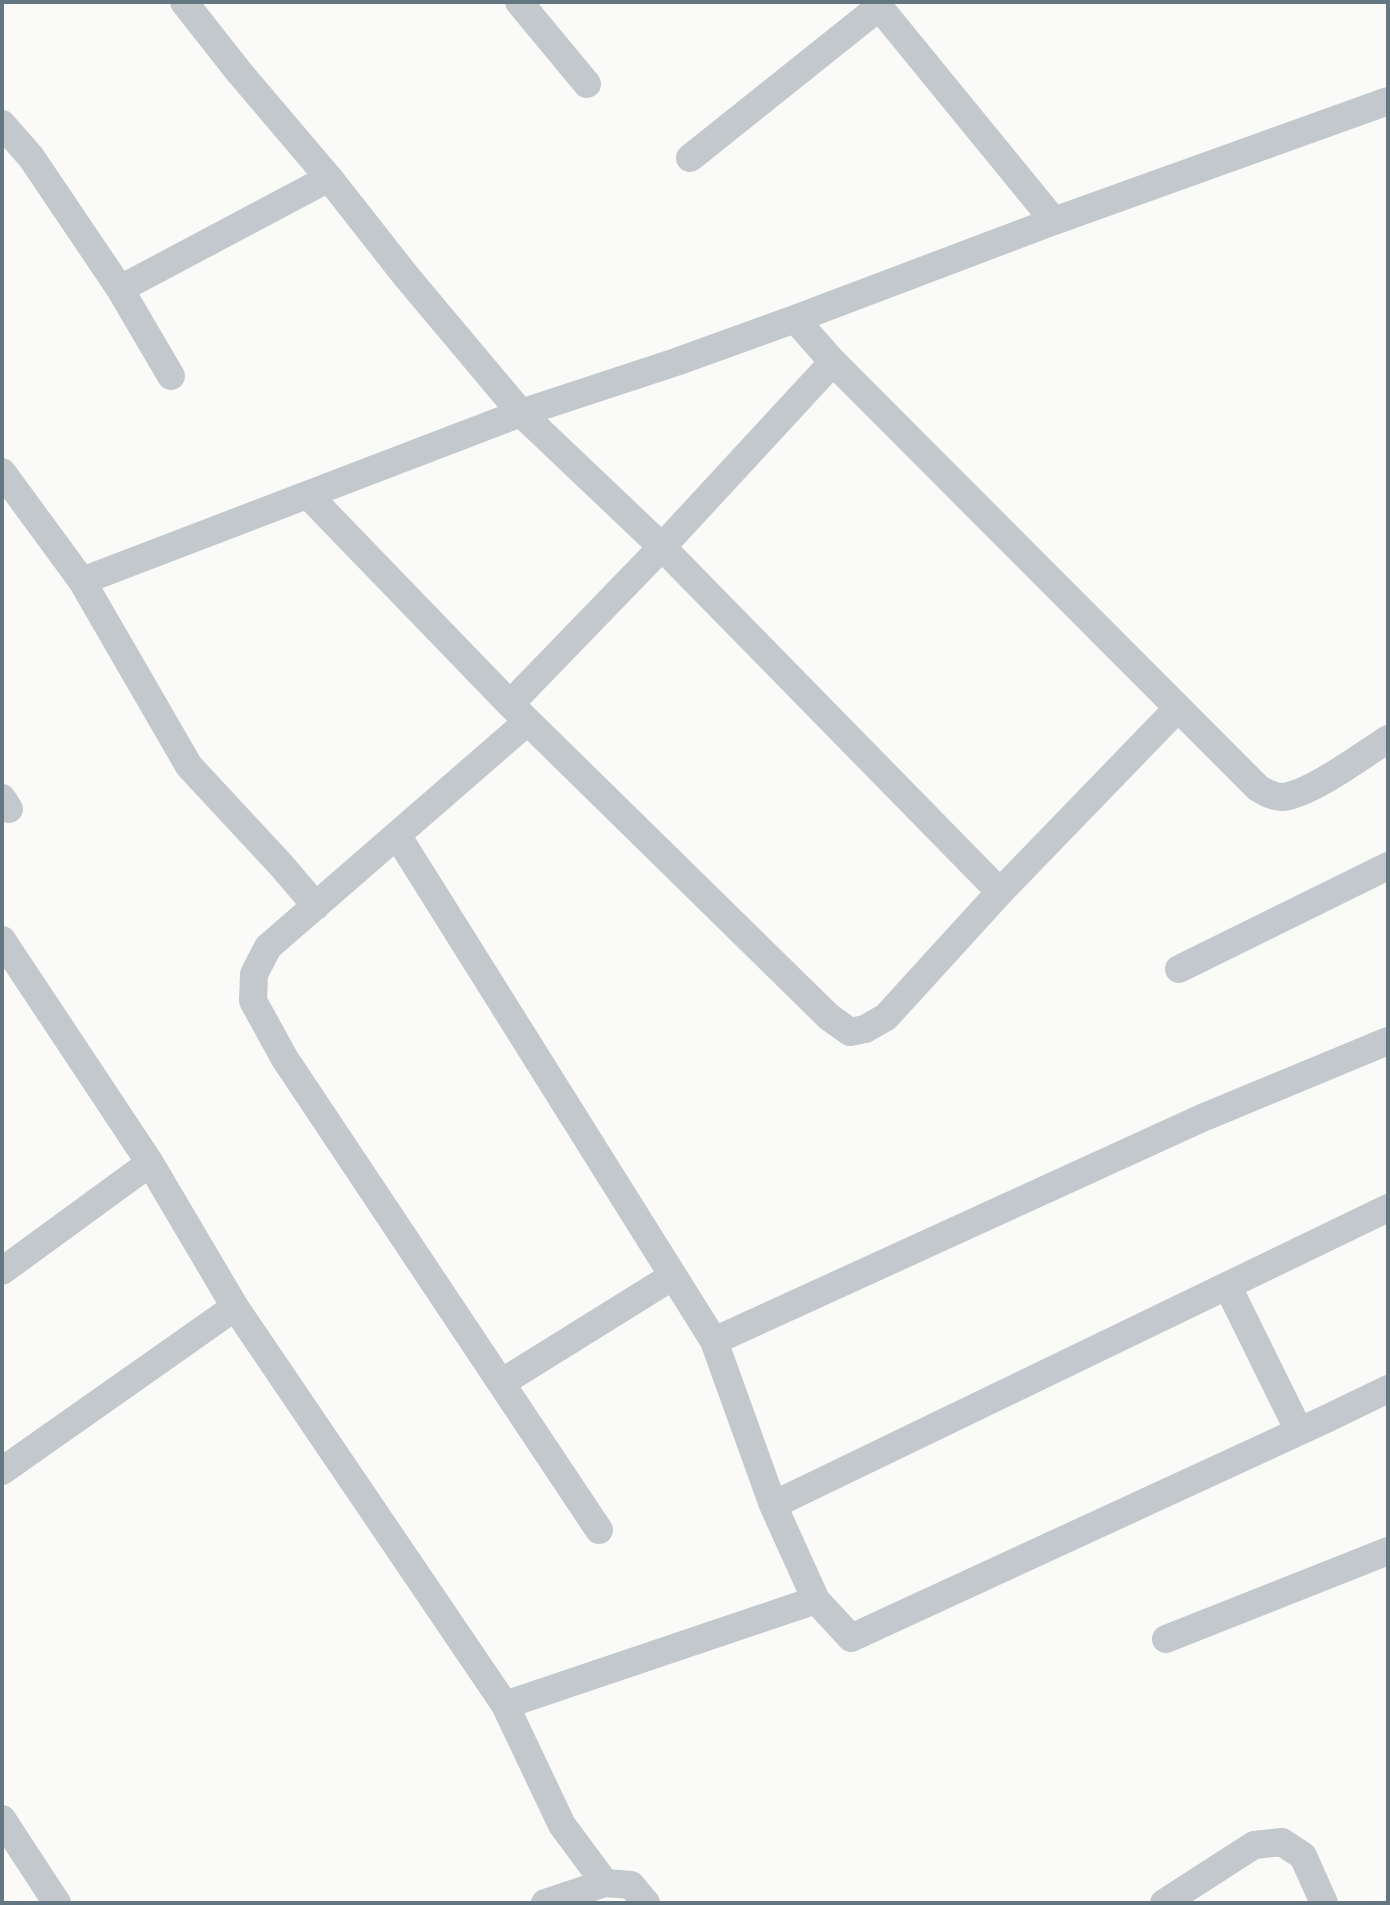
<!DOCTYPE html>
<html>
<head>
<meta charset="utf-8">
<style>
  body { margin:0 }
  #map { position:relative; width:1390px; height:1905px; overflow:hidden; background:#fafaf8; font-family:Barlow,sans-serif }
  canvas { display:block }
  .frame { position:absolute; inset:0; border:4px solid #657683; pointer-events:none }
</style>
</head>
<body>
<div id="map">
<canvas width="1390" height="1905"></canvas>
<div class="frame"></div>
</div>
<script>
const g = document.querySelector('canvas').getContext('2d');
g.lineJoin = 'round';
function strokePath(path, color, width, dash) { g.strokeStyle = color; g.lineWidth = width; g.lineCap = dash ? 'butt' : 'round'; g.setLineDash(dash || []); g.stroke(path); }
strokePath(new Path2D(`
  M184,2L239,72L329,178L406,276L521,413L662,547L1000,892
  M519,2L587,84
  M875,2L1054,221L1388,101
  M2,124L31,157L120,289L171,376
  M690,158L879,7
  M120,289L329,178
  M795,319L833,362L1258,788C1266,793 1273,797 1283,797C1311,794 1363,755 1388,739
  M2,472L82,581L189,766L281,865L316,906
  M308,495L510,704L829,1017L850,1032L865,1029L886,1017L1000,892L1178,708
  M82,581L521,413L676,362L795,319L1054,221
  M510,704L662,547L833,362
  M527,722L268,947L254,974L253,1001L285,1059L599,1530
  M2,798L9,809
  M397,835L714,1341
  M2,940L150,1163L235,1307L505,1705L562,1825L605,1883L631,1885L646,1903
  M1179,969L1388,866
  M2,1271L150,1163
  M1228,1287L1299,1431
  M501,1383L673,1276
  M2,1471L235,1307
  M773,1505L1388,1208
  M816,1600L773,1505L714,1341L1202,1118L1388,1041
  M1166,1639L1388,1551
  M505,1705L816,1600L851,1638L1326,1419L1388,1389
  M2,1819L57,1903
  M545,1903L605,1883
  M1164,1903L1254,1845L1282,1842L1303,1856L1324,1903`), '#c3c8cc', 28);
</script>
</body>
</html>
